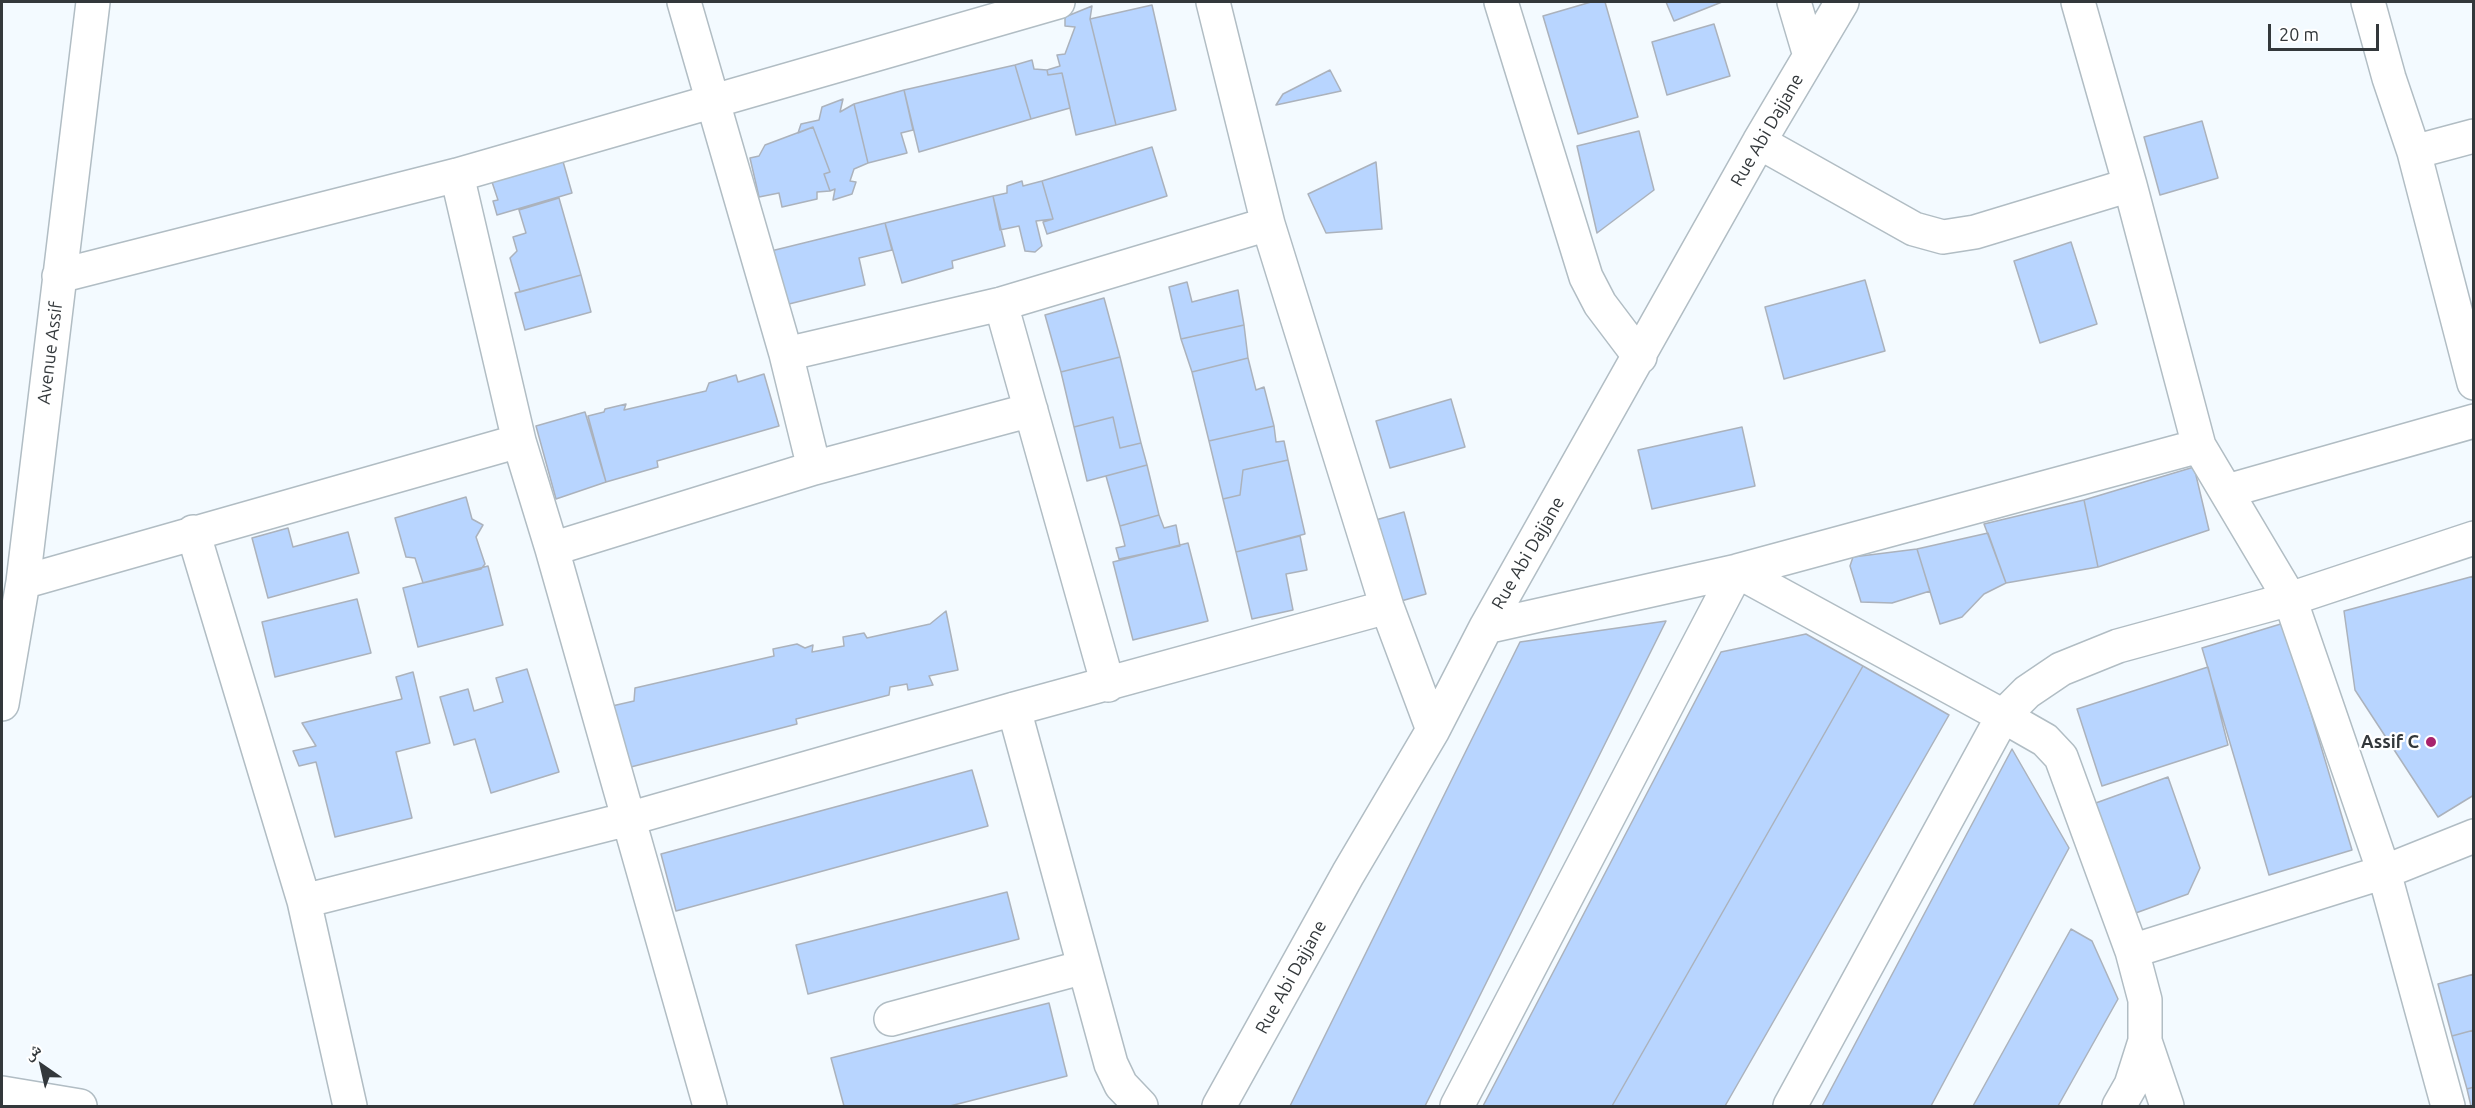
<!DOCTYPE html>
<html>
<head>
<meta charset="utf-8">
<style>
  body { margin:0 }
  #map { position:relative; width:2475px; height:1108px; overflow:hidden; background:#f3faff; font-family:Ubuntu,"Noto Naskh Arabic",sans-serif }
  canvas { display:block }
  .frame { position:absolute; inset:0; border:3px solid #33383b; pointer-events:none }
  .north { position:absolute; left:12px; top:1036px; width:60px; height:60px; -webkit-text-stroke:4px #fff; paint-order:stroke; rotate:326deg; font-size:16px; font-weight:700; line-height:24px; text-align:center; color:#33383b }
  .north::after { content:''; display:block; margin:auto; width:21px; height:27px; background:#33383b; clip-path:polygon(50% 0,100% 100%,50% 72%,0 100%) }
  .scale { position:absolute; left:2268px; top:24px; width:111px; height:27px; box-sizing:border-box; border:3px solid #33383b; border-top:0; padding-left:8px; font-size:18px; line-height:21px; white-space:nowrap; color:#33383b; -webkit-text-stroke:4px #fff; paint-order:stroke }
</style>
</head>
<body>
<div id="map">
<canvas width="2475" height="1108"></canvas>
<div class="frame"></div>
<div class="north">ش</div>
<div class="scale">20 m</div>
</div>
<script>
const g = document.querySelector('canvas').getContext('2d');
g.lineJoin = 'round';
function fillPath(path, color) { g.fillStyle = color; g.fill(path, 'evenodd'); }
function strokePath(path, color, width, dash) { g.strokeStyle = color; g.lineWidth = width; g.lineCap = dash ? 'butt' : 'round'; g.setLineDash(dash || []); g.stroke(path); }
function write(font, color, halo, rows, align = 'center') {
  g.font = font + ' Ubuntu,sans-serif'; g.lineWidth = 4.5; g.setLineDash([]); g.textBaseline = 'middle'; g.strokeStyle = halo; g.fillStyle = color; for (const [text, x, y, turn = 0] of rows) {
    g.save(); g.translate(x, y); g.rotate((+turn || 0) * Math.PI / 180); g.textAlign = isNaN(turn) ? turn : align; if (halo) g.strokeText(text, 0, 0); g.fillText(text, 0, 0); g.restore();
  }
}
const building = new Path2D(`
  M1591,2H1605L1638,117L1578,134L1543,16Z
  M1666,2H1722L1674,21Z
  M1152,5L1176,110L1116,125L1090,19Z
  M1092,6L1090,19L1116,125L1076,135L1062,73L1048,75L1047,70L1060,66L1057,55L1065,54L1075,27L1065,26V17Z
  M1714,24L1730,76L1667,95L1652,42Z
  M1032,60L1034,69L1047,70L1048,75L1062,73L1070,108L1031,119L1015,65Z
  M1015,65L1031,119L919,152L904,90Z
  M1330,70L1341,91L1276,105L1283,94Z
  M904,90L913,130L901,133L907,153L868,163L854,104Z
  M843,99L840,112L854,104L868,163L854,169L850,181L856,182L852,194L833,200L835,189L830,191L824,174L830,172L813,127L798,133L801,124L819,120L822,107Z
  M2202,121L2218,178L2160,195L2144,137Z
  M813,127L830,172L824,174L830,191L817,192V199L782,207L779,193L759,197L750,158L759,156L765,145Z
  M1639,131L1654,190L1597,233L1577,146Z
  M1152,147L1167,196L1047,234L1043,222L1053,219L1042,181Z
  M562,158L572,193L497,215L493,201L498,200L491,179Z
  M1376,162L1382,229L1326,233L1308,194Z
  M1022,181L1023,186L1042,181L1053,219L1036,221L1042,246L1035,252L1025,251L1019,226L1000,230L993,196L1007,193V186Z
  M993,196L1005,246L952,261L953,268L902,283L885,223Z
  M559,198L581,275L520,292L510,258L517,251L513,237L526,233L519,210Z
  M885,223L892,250L859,258L865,285L785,305L771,251Z
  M2071,242L2097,324L2040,343L2014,261Z
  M581,275L591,312L525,330L515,293Z
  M1865,280L1885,351L1784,379L1765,307Z
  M1187,282L1192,302L1238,290L1244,325L1181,339L1169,287Z
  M1104,298L1120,357L1061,372L1045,315Z
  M1244,325L1248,358L1192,372L1181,339Z
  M1120,357L1141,443L1120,448L1113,417L1074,427L1061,372Z
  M1248,358L1256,390L1264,387L1274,426L1209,441L1192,372Z
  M764,374L779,426L657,461L658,467L606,482L588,416L604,412L605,409L626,404L624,410L706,391L709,383L736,375L738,382Z
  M1451,399L1465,447L1390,468L1376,421Z
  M585,412L606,482L556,499L536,426Z
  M1113,417L1120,448L1141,443L1147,465L1087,481L1074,427Z
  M1274,426L1276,442L1284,441L1288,460L1243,470L1240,495L1223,499L1209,441Z
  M1742,427L1755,486L1652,509L1638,450Z
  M1288,460L1305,534L1236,552L1223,499L1240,495L1243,470Z
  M1147,465L1159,515L1120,526L1106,476Z
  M2194,467L2209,530L2098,567L2084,500Z
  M466,497L472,519L483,525L476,537L485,564L481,569L423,583L415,558L406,557L395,518Z
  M2084,500L2098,567L2006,583L1984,524Z
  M1404,512L1426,594L1394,603L1372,521Z
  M1159,515L1164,528L1176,525L1180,546L1119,559L1116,548L1125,546L1120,526Z
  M288,528L293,547L348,532L359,573L268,598L252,538Z
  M1988,533L2006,583L1984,594L1962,617L1940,624L1917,549Z
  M1300,536L1307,570L1286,574L1293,610L1252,619L1236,552Z
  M1188,543L1208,621L1133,640L1113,562Z
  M1917,549L1930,591L1892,603L1861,602L1850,566L1853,557Z
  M488,566L503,625L418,647L403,588Z
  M2474,576V795L2438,817L2355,690L2344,611Z
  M357,599L371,653L275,677L262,622Z
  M946,611L958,670L929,676L933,685L908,690L907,684L890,687L889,695L796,719L797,724L627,768L612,706L634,701L635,688L774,656L773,649L797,644L805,648L813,645L812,652L844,646L843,637L864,633L867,638L930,624Z
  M1666,621L1425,1106H1290L1520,642Z
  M2284,623L2352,850L2269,875L2202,648Z
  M1806,634L1863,666L1612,1106H1483L1721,652Z
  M1863,666L1949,715L1725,1106H1612Z
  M2208,667L2228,745L2102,786L2077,709Z
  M527,669L559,772L491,793L475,739L454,745L440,697L468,689L474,711L503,702L496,678Z
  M413,672L430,743L396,752L412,818L335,837L316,762L299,766L293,751L316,746L302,723L402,699L396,677Z
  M2012,749L2069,848L1931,1106H1822Z
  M972,770L988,826L676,911L661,854Z
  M2168,777L2200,868L2188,894L2133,914L2093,804Z
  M1007,892L1019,939L808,994L796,945Z
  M2071,929L2092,941L2118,999L2058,1106H1973Z
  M2474,974V1030L2452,1036L2438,984Z
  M1049,1003L1067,1076L950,1106H844L831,1058Z
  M2474,1030V1087L2467,1089L2452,1036Z
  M2474,1087V1106H2471L2467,1089Z`);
fillPath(building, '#b8d5ff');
strokePath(building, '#abb2bc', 1.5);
const minor = new Path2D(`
  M684,2L786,354L814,468
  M1213,2L1268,224L1387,607L1433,730
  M1501,2L1586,277L1600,304L1640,357
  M1794,2L1810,56
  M2078,2L2130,185L2199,446L2290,599L2384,872L2448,1106
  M2368,2L2389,78L2414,152L2474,383
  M1759,142L1914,229L1943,237L1975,232L2130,185
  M2414,152L2474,136
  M457,175L519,441L552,549L710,1106
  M59,276L457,175L1058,2
  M1001,304L1108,685
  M786,354L1001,304L1268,224
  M2227,491L2474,421
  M193,532L304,901L350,1106
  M552,549L814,468L1031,410
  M23,582L519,441
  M1486,627L1737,571L2199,446
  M2,704L23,582L93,2
  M1014,709L1111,1064L1121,1085L1141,1106
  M304,901L628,819L1014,709L1387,607
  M2132,951L2384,872L2474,836
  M891,1019L1084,967
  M2145,1041L2167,1106
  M2,1093L80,1106
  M1219,1106L1348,874L1433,730L1486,627L1759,142L1842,2
  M1457,1106L1737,571L2003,716L2027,692L2061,669L2118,646L2290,599L2474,538
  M1790,1106L2003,716L2045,740L2061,757L2132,951L2145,1000V1041L2131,1085L2119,1106`);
strokePath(minor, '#b1bdc4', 36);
strokePath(minor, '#fff', 33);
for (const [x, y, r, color] of [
  [2431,742,6,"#a8236d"]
]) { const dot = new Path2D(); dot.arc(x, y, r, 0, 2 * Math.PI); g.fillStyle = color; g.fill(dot); strokePath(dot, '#fff', 2); }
write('18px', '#33383b', '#fff', [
  ["Rue Abi Dajjane",1767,130,-60],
  ["Avenue Assif",50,353,-83],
  ["Rue Abi Dajjane",1528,553,-60],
  ["Rue Abi Dajjane",1291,977,-61]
]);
write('bold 18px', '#33383b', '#fff', [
  ["Assif C",2419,742]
], 'right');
</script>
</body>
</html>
